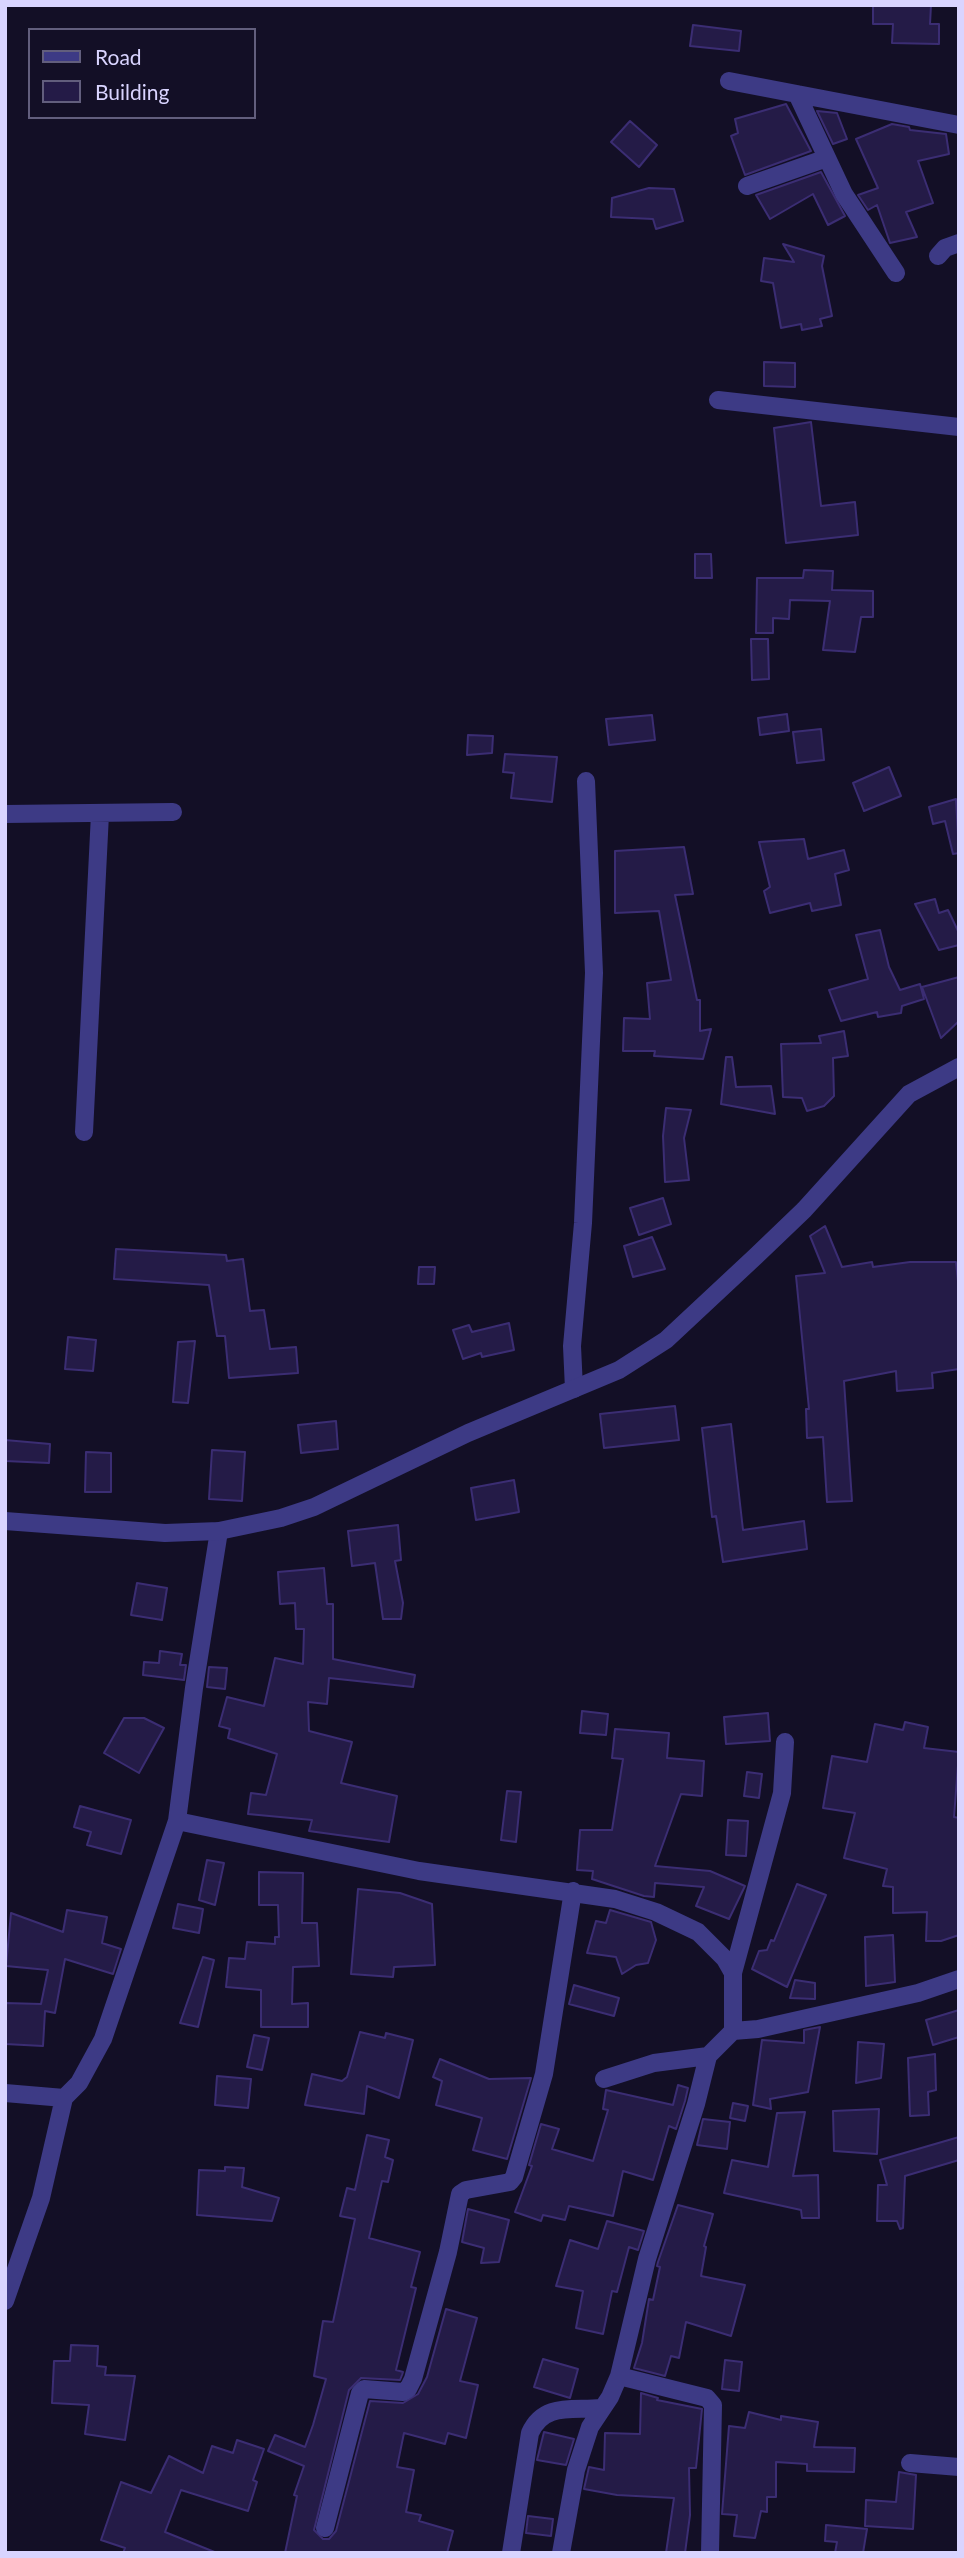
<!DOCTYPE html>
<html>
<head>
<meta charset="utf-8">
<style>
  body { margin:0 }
  #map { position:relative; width:964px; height:2558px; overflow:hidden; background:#130f26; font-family:Lato,sans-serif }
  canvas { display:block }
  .frame { position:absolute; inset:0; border:7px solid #d9d4ff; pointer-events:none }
  .legend { position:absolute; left:28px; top:28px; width:228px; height:91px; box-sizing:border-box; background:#130f26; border:2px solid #625e7d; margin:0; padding:9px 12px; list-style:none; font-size:21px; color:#d9d4ff }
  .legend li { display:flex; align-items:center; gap:14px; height:35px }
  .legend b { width:35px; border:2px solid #625e7d }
</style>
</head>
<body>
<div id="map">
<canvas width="964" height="2558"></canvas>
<div class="frame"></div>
<ul class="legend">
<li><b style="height:9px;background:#3d3a85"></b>Road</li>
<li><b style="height:19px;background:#241b47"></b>Building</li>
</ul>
</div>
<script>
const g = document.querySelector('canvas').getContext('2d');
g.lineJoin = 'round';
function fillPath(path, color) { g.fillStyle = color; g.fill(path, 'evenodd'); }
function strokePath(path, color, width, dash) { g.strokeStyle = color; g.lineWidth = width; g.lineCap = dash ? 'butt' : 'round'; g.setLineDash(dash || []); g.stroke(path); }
const building = new Path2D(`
  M873,5H931L930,24H939V44L892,43L893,24H873Z
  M693,25L741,31L739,51L690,46Z
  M786,104L811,151L745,175L731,136L738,133L735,119Z
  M817,111L837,113L847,139L833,144Z
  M630,121L657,145L639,167L611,142Z
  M892,124L909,127L910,130L946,134L949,154L918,161L933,203L906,212L917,237L890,243L877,205L868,210L858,195L878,188L856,139Z
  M821,172L845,216L828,225L813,194L770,219L756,195Z
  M649,188L674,189L683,221L656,229L653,219L611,217L612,198Z
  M783,244L824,256L822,266L832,316L820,319L822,326L802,330L801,324L781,328L773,283L761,281L764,258L794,262Z
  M764,362L795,363V387L764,386Z
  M811,422L821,506L855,502L858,535L786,543L774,428Z
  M695,554H711L712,578H695Z
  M804,570L833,571L832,590L873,591V617H861L855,652L823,650L830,601L790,600L789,619L773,618V633H756L757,578H803Z
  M751,639H768L769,679L752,680Z
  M787,714L789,731L760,735L758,718Z
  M652,715L655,740L609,745L606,719Z
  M821,729L824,760L797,763L793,732Z
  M468,735L493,736L492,753L467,755Z
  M505,754L557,757L552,802L511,798L514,773L503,772Z
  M889,767L901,796L864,811L853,783Z
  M956,799L959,853L953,854L945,821L933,824L929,807Z
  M804,839L808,859L844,850L849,870L835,874L841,905L812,911L810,903L770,913L764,891L770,887L759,842Z
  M684,847L693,894L675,895L697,1000H700V1031L711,1029L703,1059L654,1056L655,1051H623L624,1018L650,1019L647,983L671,980L659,911L615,913V851Z
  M935,899L939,913L948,910L959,933V945L939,950L915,904Z
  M880,930L889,967L900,990L920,984L924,999L902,1006L901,1013L878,1017L877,1012L841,1021L829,990L868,979L856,935Z
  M959,977V1021L941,1038L922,987Z
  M844,1031L848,1056L833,1058L834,1096L824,1106L807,1111L802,1098L783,1097L781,1044L821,1043L819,1036Z
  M726,1057H732L736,1087L771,1086L775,1114L721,1104Z
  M666,1108L691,1110L684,1138L689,1180L665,1182L663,1136Z
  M663,1198L671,1224L639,1235L630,1208Z
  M825,1226L842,1267L872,1262L873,1267L910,1262H956L959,1291V1369L932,1373L933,1388L897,1391L896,1371L844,1381L852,1501L827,1502L823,1437L807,1438L806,1409H809L796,1276L825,1273L810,1236Z
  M652,1237L665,1269L633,1277L624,1246Z
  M116,1249L226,1255L227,1261L243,1259L250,1311L264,1310L270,1349L296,1347L298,1373L229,1378L225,1336H217L209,1285L114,1279Z
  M419,1267H435L434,1284H418Z
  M509,1323L514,1350L482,1357L481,1353L463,1359L453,1330L469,1325L472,1332Z
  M68,1337L96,1340L93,1371L65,1369Z
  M195,1341L188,1403L173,1402L178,1342Z
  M675,1406L679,1440L604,1448L600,1414Z
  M336,1421L338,1449L301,1453L298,1425Z
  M731,1424L743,1530L804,1521L807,1549L723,1562L716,1516L712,1517L702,1428Z
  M5,1440L50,1444L49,1463L5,1461Z
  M212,1450L245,1452L242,1501L209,1499Z
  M86,1452L111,1453V1492H85Z
  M514,1480L519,1512L476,1520L471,1488Z
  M398,1525L401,1560L395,1561L403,1603L401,1619H383L375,1563L352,1566L348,1531Z
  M324,1568L327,1604H333V1659L415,1675L413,1687L329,1678L327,1704L308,1702L309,1731L352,1742L341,1783L397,1796L389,1842L309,1831L312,1820L248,1814L251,1793L266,1795L277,1754L228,1738L230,1729L219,1726L227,1697L264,1706L275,1658L303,1664L304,1629H296L295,1603L280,1604L278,1572Z
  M137,1583L167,1588L162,1620L131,1615Z
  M160,1651L182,1654L180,1665H186L184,1680L143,1675L144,1662L159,1663Z
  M209,1667L227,1668L225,1689L207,1687Z
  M582,1711L608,1714L606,1735L580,1733Z
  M768,1713L770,1741L726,1744L724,1717Z
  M124,1718H144L164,1728L139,1773L104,1753Z
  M905,1722L928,1727L924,1748L959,1752L954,1817L959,1818V1935L941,1941H926L927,1912L893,1913V1887L883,1886L887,1869L844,1858L855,1813L823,1808L832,1756L867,1762L875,1724L903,1730Z
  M615,1729L669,1733L667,1758L704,1761L702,1796L681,1794L655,1866L710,1871L745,1886L729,1919L696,1906L704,1887L655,1883L654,1897L644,1896L592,1879L593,1871L577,1870L580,1830H612L623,1759L612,1758Z
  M747,1772L762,1774L759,1798L744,1796Z
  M507,1791L521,1792L516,1842L501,1840Z
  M80,1806L131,1820L121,1854L87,1845L91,1832L74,1827Z
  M728,1820L748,1821L746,1856L726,1855Z
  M207,1860L224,1863L215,1905L199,1900Z
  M259,1872L303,1873L302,1923H317L319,1966L293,1967L292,2004L308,2003V2027H261V1990L226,1987L229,1958L245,1959L247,1942L275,1944V1937H279L278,1905H259Z
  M797,1884L826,1895L787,1987L752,1969L759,1951L767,1950L771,1940L774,1941Z
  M358,1889L400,1893L432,1904L435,1965L394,1967L393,1977L351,1974Z
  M178,1904L203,1909L199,1933L173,1928Z
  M67,1910L107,1917L102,1943L121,1949L113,1974L65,1959L55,2013L45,2011L43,2046L5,2044V2003L41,2004L48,1970L6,1966L11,1913L63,1932Z
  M610,1910L651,1922L656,1940L648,1963L636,1965L622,1974L616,1957L587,1953L596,1921L606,1923Z
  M893,1935L895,1982L866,1986L865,1937Z
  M203,1957L214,1960L198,2027L180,2023Z
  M795,1980L815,1983V1999L790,1998Z
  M574,1985L619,1998L614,2016L569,2004Z
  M959,2010V2037L933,2045L926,2020Z
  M820,2027L808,2092L770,2099L771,2109L753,2105L762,2040L804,2043V2030Z
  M360,2032L385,2038L386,2033L413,2040L399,2098L367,2086L364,2114L305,2105L312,2074L342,2081L347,2077Z
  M254,2035L269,2038L262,2070L247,2067Z
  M858,2042L884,2044L881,2078L856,2083Z
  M935,2054L936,2090L928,2092L929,2115L910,2116L908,2058Z
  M440,2059L489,2079L531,2078L507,2159L473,2150L482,2118L436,2105L442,2081L433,2077Z
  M217,2076L251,2079L248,2108L215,2105Z
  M678,2085L688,2088L685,2101L676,2129L669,2126L653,2180L623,2171L613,2216L569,2206L565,2220L543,2215L541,2221L515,2212L532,2166L529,2165L541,2124L559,2129L552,2149L593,2161L608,2110L603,2109L606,2090L673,2105Z
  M733,2103L748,2106L745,2121L730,2118Z
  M879,2109L877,2154L834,2151L833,2111Z
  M805,2112L793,2176L818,2175L819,2218H802L801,2210L724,2193L732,2160L768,2167L777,2113Z
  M703,2119L730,2122L727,2149L697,2145Z
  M367,2135L389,2140L385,2157L393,2160L388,2182L382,2181L369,2238L420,2252L411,2287L416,2288L396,2370L403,2372L402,2375L400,2380L361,2378L349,2390L314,2530L323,2539H329L336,2531L370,2401L403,2403L418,2394L427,2377L446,2309L477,2318L460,2381L478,2385L466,2438L448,2433L445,2444L404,2433L397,2467L414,2470L406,2512L421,2515L419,2521L453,2531L447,2553H285L297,2496L294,2495L304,2466L268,2451L275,2435L305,2447L313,2425L326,2379L314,2376L323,2321L333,2322L355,2219L340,2216L347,2188L355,2190Z
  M959,2137V2160L905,2176L903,2228L900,2229L897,2221H877L878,2185H887L880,2160Z
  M225,2167L244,2168L242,2187L279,2198L272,2221L197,2215L199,2170L225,2171Z
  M678,2205L713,2214L704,2246L706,2247L701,2276L745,2285L731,2336L686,2322L679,2358L671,2356L665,2376L634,2368L642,2343L649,2299L653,2300L660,2267L657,2266L658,2262Z
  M468,2209L509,2220L499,2262L481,2263L484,2248L462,2242Z
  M607,2221L644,2231L638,2250L629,2247L617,2292L612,2291L603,2334L576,2328L583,2291L556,2286L570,2240L598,2249Z
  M71,2345L98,2346L97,2366L106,2367L105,2375L135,2376L125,2440L85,2434L89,2405L52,2403L54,2361H70Z
  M543,2359L578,2369L570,2398L534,2387Z
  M725,2360L742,2362L739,2391L722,2389Z
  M641,2393L658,2398L657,2400L702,2409L696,2468H689L690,2515L685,2553H666L674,2498L617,2495L584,2489L589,2467L604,2470L605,2433L640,2434Z
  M749,2412L781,2420V2416L818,2422L814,2447L855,2448L854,2472L807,2471V2464L776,2462V2497H767V2512L761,2511L755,2538L734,2536L737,2515L722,2514L729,2426L745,2428Z
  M544,2432L574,2439L566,2465L537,2460Z
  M237,2440L264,2449L253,2480L257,2482L248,2511L181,2490L165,2532L217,2553H123L125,2548L101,2540L121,2482L151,2493L169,2456L203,2473L212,2446L233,2453Z
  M899,2472L916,2475L913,2529L865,2526L866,2500L896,2502Z
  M528,2516L553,2519L551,2536L526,2533Z
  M826,2525L867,2529L863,2553H835L837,2542L825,2541Z`);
fillPath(building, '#241b47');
strokePath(building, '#3b2d73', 2);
strokePath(new Path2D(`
  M729,81L959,125
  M797,94L844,194L896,273
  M747,186L827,158
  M938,256L945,248L959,243
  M718,400L959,427
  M5,814L173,812
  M84,1132L100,814
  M574,1389L572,1346L583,1223L594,973L586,781
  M177,1821L419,1871L615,1899L656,1912L698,1932L725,1959L733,1973V2031L708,2056L654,2063L604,2079
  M733,1973L782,1793L785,1742
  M733,2031L758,2029L918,1993L959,1979
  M5,2093L64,2098L79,2083L103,2039L177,1821L194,1688L219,1531
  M5,2301L41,2198L64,2098
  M619,2376L707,2398L713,2405L710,2553
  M910,2463L959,2467
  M325,2528L360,2393L364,2389L403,2392L408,2389L413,2379L448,2252L460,2194L466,2190L510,2182L514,2177L544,2074L573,1891
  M511,2553L530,2433C544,2402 573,2411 601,2408
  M561,2553L576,2470L590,2427L610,2397L619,2376L647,2259L696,2104L708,2056`), '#3d3a85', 18);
strokePath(new Path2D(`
  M5,1521L165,1533L219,1531L281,1518L314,1507L468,1433L619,1370L666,1340L756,1256L804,1210L909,1094L959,1067`), '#3d3a85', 18);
</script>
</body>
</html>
